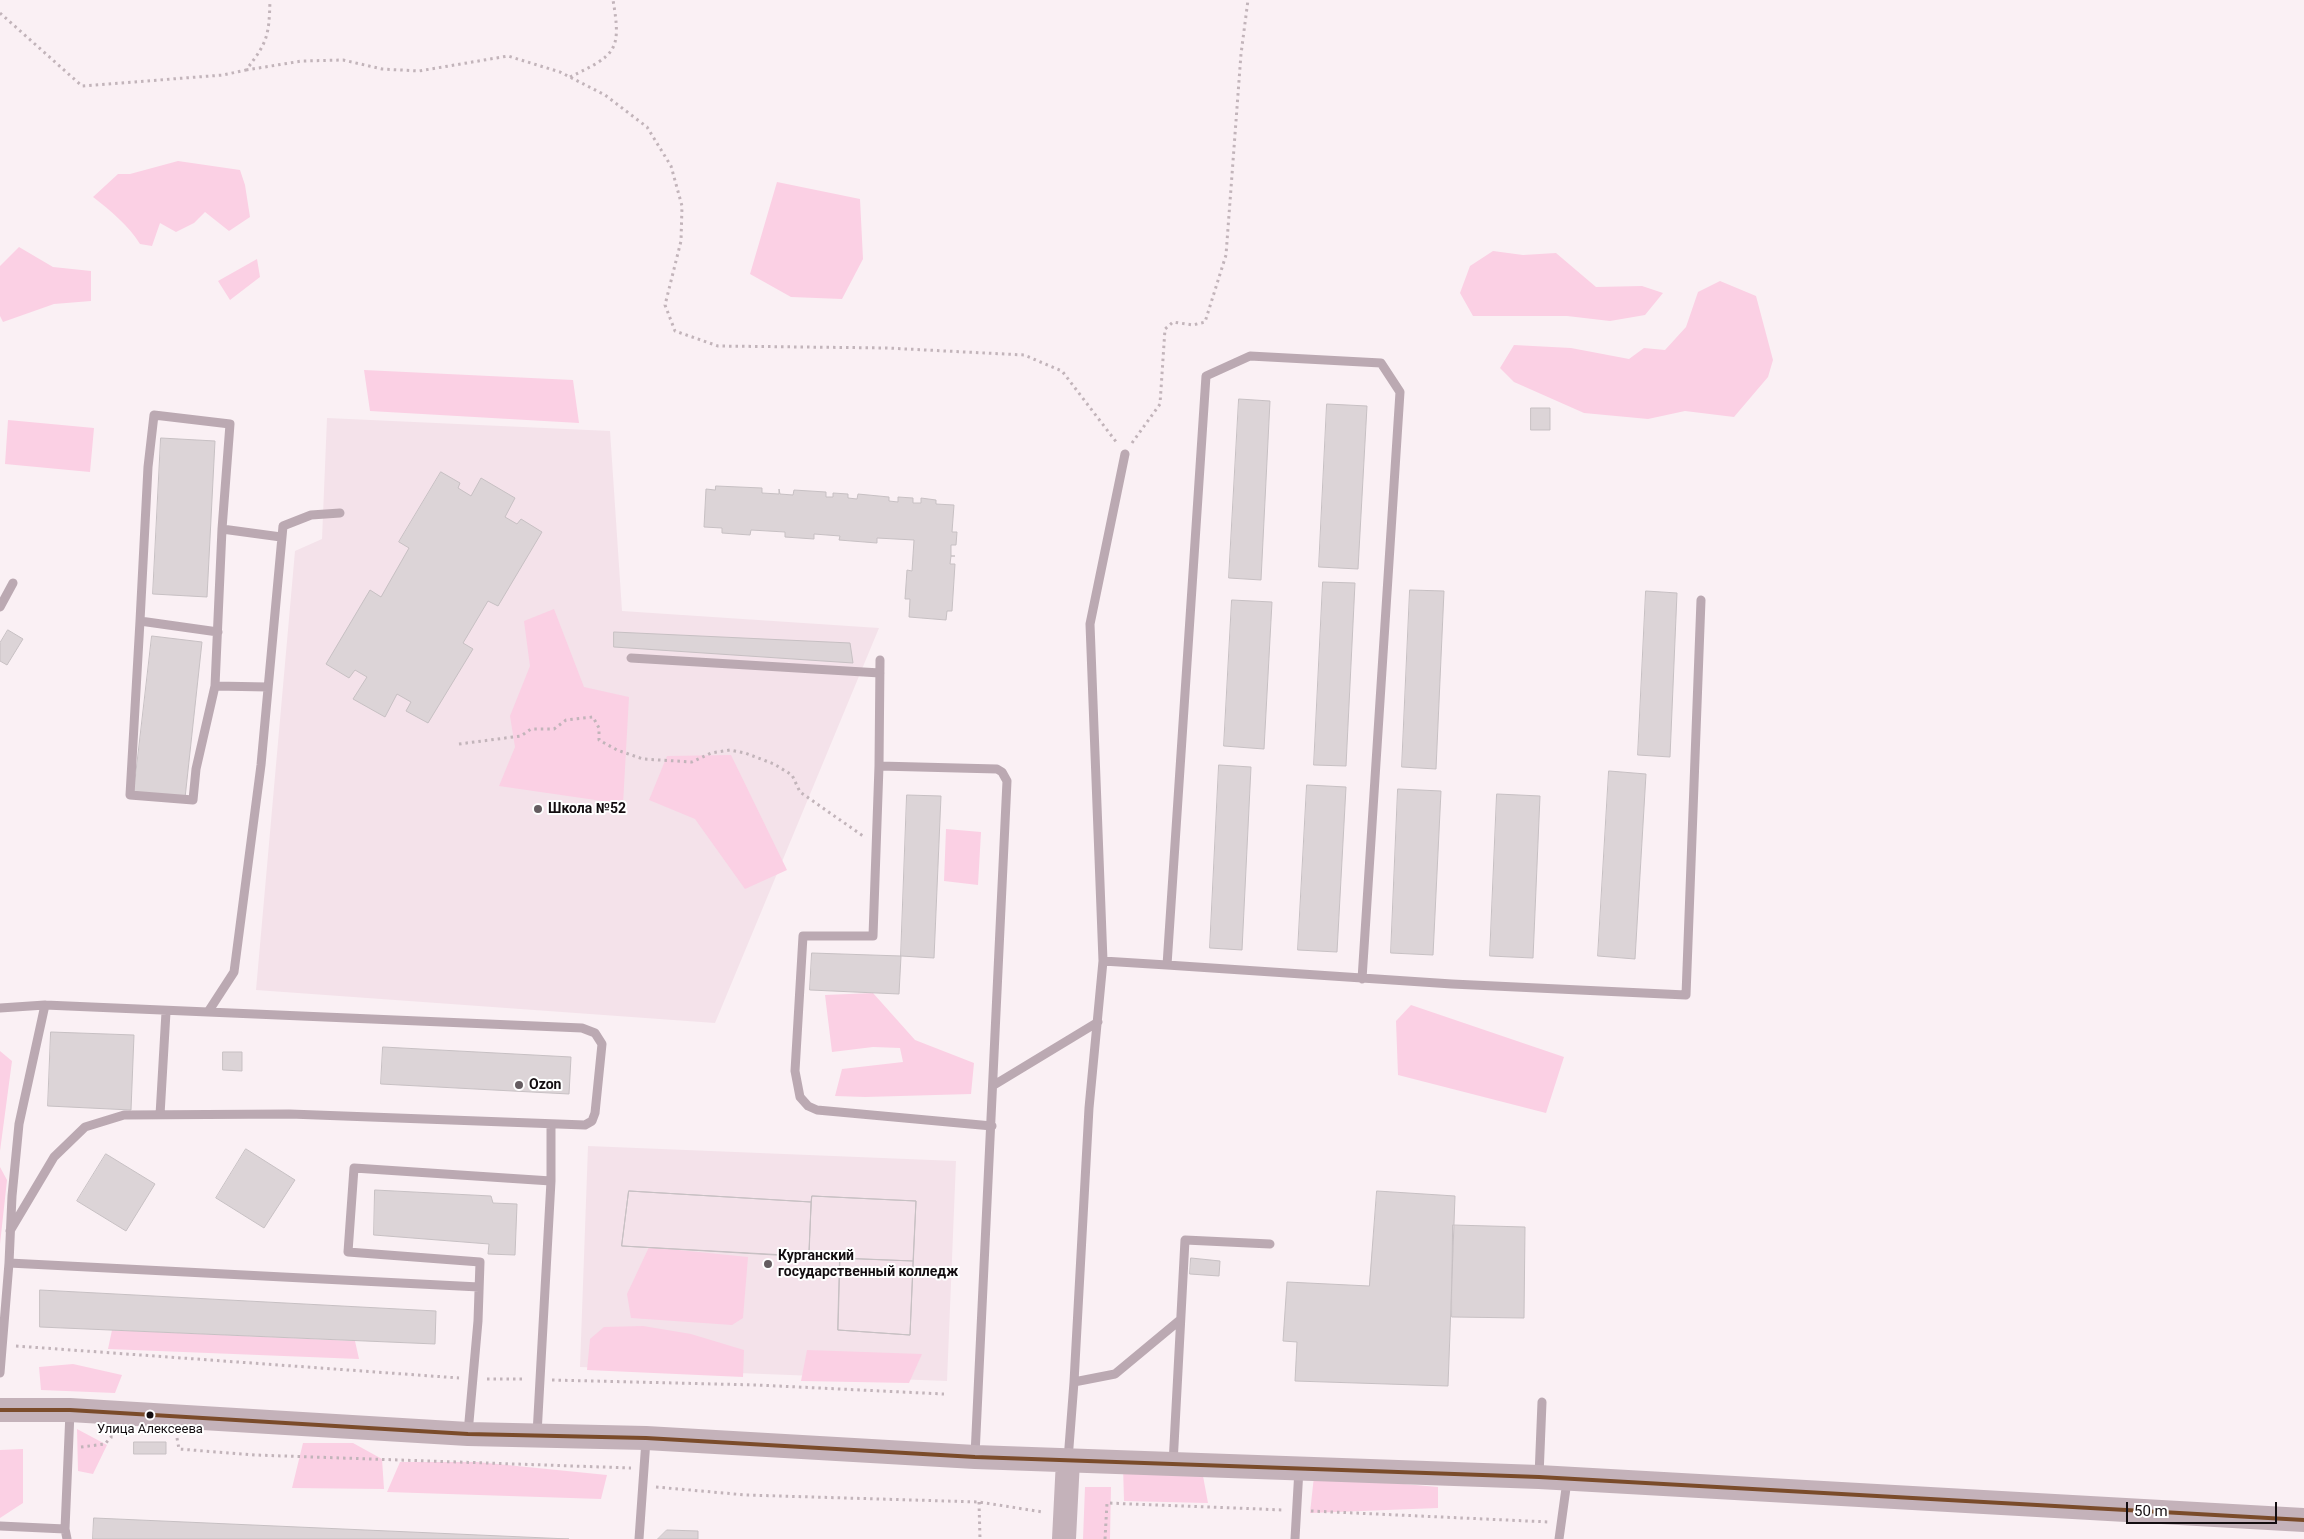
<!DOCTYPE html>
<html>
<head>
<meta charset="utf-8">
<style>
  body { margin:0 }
  #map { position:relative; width:2304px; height:1539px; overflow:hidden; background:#faf0f4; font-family:Roboto,sans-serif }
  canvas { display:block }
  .scale { position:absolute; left:2126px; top:1502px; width:151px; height:22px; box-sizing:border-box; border:2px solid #130d10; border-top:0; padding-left:6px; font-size:15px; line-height:18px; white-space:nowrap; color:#130d10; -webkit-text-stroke:4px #fff; paint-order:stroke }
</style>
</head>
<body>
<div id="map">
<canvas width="2304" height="1539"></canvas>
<div class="scale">50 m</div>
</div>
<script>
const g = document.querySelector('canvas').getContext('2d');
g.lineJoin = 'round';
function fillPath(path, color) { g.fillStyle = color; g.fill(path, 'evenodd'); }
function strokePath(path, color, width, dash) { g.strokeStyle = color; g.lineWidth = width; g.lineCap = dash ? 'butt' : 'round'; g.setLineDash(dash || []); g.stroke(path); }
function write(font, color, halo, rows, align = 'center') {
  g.font = font + ' Roboto,sans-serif'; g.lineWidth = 4; g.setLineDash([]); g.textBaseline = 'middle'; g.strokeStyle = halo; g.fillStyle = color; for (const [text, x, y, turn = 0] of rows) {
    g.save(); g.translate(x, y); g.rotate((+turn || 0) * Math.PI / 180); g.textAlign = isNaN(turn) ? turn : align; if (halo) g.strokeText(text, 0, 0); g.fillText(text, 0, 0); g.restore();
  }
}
fillPath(new Path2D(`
  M327,418L610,431L622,611L879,628L715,1023L256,990L295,551L322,539Z
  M588,1146L956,1161L947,1381L580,1367Z`), '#f4e2ea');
fillPath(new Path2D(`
  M178,161L240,170L245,185L250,217L229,231L205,212L194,223L176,232L160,223L152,246L140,244C128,225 111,211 93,197L118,174H130Z
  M777,182L860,199L863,259L842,299L791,297L750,274Z
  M19,247L53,267L91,271V301L54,304L3,322L0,316V266Z
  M1493,251L1523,255L1556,253L1596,287L1642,286L1663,293L1645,315L1610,321L1567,316H1473L1460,293L1470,266Z
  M257,259L260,277L230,300L218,281Z
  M1720,281L1756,296L1773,360L1768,377L1734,417L1685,411L1648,419L1584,413L1514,382L1500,368L1514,345L1571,348L1629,359L1644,348L1665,350L1686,327L1698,292Z
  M364,370L573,380L579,423L370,411Z
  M8,420L94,428L90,472L5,464Z
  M554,609L584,687L629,697L623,804L499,786L515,747L510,716L530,666L524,621Z
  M731,755L787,870L745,889L695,819L649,800L667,756Z
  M946,829L981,832L978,885L944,881Z
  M873,993L915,1040L974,1063L971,1094L865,1097L835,1096L842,1069L903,1062L900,1048L873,1047L832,1052L825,995Z
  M1411,1005L1564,1057L1546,1113L1398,1075L1396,1021Z
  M0,1051L12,1061L0,1151Z
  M0,1167L7,1180L0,1244Z
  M649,1247L748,1257L743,1318L732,1325L631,1318L627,1294Z
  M643,1326L691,1334L744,1350L743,1377L587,1370L590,1339L604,1327Z
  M112,1330L355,1341L359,1359L108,1349Z
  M807,1350L922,1354L909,1383L801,1381Z
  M73,1364L122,1375L115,1393L41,1390L39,1367Z
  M77,1429L107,1445L93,1474L78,1471Z
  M303,1443H353L382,1459L384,1489L292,1488Z
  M23,1449V1503L0,1518V1450Z
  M400,1462H477L607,1475L601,1499L387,1492Z
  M1123,1466L1203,1476L1208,1503L1124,1501Z
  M1314,1476L1438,1487V1508L1310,1513Z
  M1085,1487H1111L1110,1539H1083Z`), '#fbd0e4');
const building = new Path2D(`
  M1239,399L1270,401L1261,580L1229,578Z
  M1327,404L1367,406L1358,569L1319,567Z
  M1531,408H1550V430H1531Z
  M161,438L215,441L207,597L153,594Z
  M441,472L460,483L458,488L471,496L481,478L515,498L505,517L517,524L521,519L542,532L498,606L488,601L463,643L473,649L428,723L406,711L411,702L397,694L385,717L353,699L367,677L355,670L349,678L326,664L370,590L381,597L409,548L399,542Z
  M716,486L762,488V493L779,494V489L780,494L793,495L794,490L826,492V497H833V493L848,494V498L857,499L858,494L889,497V501L898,502V497L913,498V503H921V498L936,500V504L954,505L952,532H957L956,545H951V556H955H951L950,564H955L952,611H947L946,620L909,617L910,599H905L907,570L912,571L914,540L877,538V543L839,540L840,536L814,534V539L785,537V532L751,530L750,535L722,533V528L704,527L706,489L715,490Z
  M1323,582L1355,583L1346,766L1314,765Z
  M1410,590L1444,591L1436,769L1402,767Z
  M1646,591L1677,593L1670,757L1638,755Z
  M1232,600L1272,602L1264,749L1224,746Z
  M8,630L23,639L7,665L0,661V643Z
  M614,632L850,643L853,663L614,647Z
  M152,636L202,642L185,798L134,792Z
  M1219,765L1251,767L1242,950L1210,948Z
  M1609,771L1646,774L1635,959L1598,956Z
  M1307,785L1346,787L1337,952L1298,950Z
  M1398,789L1441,791L1433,955L1391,953Z
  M1497,794L1540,796L1533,958L1490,956Z
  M907,795L941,796L934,958L901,956Z
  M812,953L901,956L899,994L810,990Z
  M51,1032L134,1035L131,1110L48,1106Z
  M383,1047L571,1057L569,1094L381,1084Z
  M223,1052H242V1071L223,1070Z
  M246,1149L295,1180L264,1228L216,1198Z
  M106,1154L155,1184L126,1231L77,1201Z
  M375,1190L491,1196L493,1203L517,1204L515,1255L488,1254L489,1244L374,1235Z
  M629,1191L811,1202L812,1196L916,1201L910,1335L838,1330L840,1258L622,1246Z
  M629,1191L811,1202L809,1257L622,1246Z
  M1377,1191L1455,1196L1448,1386L1295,1381L1297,1342L1283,1341L1287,1282L1369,1286Z
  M812,1196L916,1201L913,1261L809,1257Z
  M1453,1225L1525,1227L1524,1318L1452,1317Z
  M840,1258L913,1261L910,1335L838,1330Z
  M1191,1258L1220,1261L1219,1276L1190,1274Z
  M40,1290L436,1311L435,1344L40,1327Z
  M134,1442H166V1454H134Z
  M94,1518L569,1539H93Z
  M667,1530L698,1531V1539H658Z`);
fillPath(building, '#dcd4d7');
strokePath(building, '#c7c0c3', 1);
strokePath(new Path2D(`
  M0,13L82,86L223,75L246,70C268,42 269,35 270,0
  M246,70L302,61L343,60L382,69L419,71L508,56L560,72L605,95L647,127L671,166L682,206L681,241L665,305L675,331L718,346L887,348L1024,355L1062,371L1117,443
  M570,77C615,55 622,52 613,0
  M1132,443L1160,404L1165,329L1173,322L1193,325L1205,322L1226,255L1241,54L1248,0
  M459,744L521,736L531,729H554L566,720L593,717L599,728V740L617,750L643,759L692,762L711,753L730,750L745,753L774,764L792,775L800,792L863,836
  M16,1346L459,1378
  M487,1379H526
  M552,1380L756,1385L944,1394
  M177,1438L179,1449L255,1455L631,1468
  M81,1447L105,1444L111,1437H116
  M656,1487L746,1495L979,1502L1043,1512
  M979,1502L980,1539
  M1311,1511L1549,1522
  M1105,1539L1107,1503L1284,1510`), '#c2b4ba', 3, [2.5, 4]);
strokePath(new Path2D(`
  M222,529L281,537
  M0,607L13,583
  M140,621L130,795L193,800L196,769L215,686L222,529L230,424L154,415L148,467L140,621L218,632
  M631,658L880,673
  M215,686L268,687
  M879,766L880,660
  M1103,961L1167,965L1206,376L1250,356L1381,363L1400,392L1362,979
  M1167,965L1452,984L1686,995L1701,600
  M0,1008L45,1005L208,1012L234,972L261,765L283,526L311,515L340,513
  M994,1085L1098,1022
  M160,1115L166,1012
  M551,1181V1124
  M10,1231L54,1157L85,1127L124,1115L290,1114L585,1125L592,1121L595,1113L602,1044L595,1033L582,1028L208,1012
  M9,1263L12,1196L19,1124L45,1005
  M0,1373L9,1263L479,1287
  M1074,1382L1089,1108L1103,961L1090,624L1125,454
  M468,1433L478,1321L480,1262L348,1252L354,1168L551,1181L537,1434
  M975,1455L1007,781L1002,772L997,769L879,766L873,936H803L795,1071L800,1097L808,1106L817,1110L992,1126
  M1068,1460L1074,1382L1115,1374L1180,1320
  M1173,1464L1185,1240L1270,1244
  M1539,1476L1542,1402
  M0,1526L65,1529L70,1412
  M65,1529L67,1539
  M639,1539L646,1440
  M1295,1539L1299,1469
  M1559,1539L1567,1481`), '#bba9b2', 9);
strokePath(new Path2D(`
  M0,1410H70L468,1434L646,1438L975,1457L1539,1477L2304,1520
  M1064,1539L1068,1460`), '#c4b2ba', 24);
strokePath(new Path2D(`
  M0,1410H70L468,1434L646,1438L975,1457L1539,1477L2304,1520`), '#7a4b2a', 4);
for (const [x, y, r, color] of [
  [538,809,5,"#645c60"],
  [519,1085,5,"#645c60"],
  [768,1264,5,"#645c60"],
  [150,1415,4.5,"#130d10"]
]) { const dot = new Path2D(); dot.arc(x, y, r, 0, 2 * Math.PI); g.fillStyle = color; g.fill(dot); strokePath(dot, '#fff', 2); }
write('13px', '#130d10', '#fff', [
  ["Улица Алексеева",150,1430]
]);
write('bold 14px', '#130d10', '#fff', [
  ["Школа №52",548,809],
  ["Ozon",529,1085],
  ["Курганский",778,1256],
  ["государственный колледж",778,1272]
], 'left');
</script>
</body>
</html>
